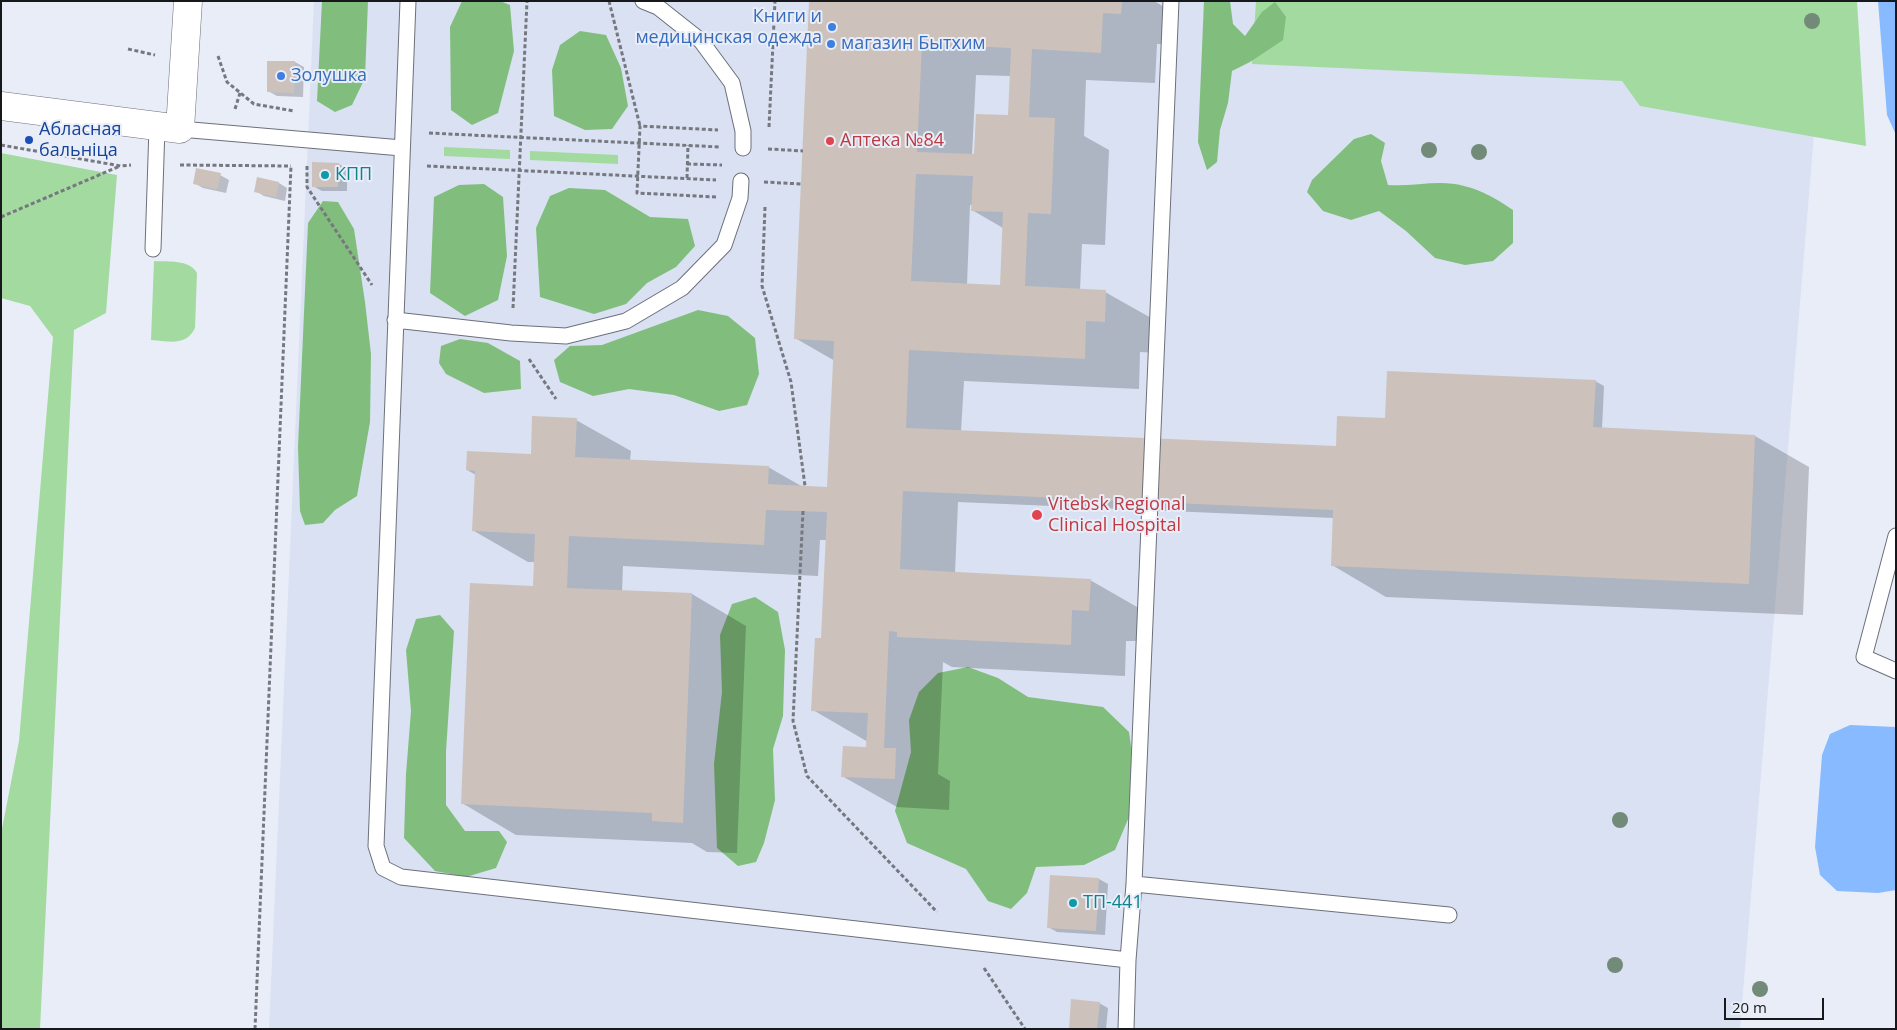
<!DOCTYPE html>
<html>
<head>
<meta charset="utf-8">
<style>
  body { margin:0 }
  #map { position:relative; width:1897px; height:1030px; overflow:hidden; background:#e9edf8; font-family:"Open Sans",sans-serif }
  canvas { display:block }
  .frame { position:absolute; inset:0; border:2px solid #17181c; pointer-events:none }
  .scale { position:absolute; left:1724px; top:998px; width:100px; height:22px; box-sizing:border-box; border:2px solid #17181c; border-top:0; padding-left:6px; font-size:15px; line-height:18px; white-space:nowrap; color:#17181c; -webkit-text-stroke:4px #e9edf8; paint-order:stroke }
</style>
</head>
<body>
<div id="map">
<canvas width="1897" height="1030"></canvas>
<div class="frame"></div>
<div class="scale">20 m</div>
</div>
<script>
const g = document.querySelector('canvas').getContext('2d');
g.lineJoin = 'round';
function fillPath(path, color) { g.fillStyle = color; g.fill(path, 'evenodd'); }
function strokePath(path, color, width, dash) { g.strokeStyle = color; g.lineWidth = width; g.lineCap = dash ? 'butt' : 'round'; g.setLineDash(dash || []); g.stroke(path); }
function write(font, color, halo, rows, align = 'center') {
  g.font = font + ' "Open Sans",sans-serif'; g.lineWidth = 4; g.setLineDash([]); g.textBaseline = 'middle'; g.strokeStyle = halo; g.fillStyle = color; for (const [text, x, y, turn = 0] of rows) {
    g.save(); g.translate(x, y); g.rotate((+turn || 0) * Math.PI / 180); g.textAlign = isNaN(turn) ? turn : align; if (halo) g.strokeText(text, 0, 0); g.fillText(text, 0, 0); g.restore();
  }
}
fillPath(new Path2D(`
  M314,1H1825L1740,1029H269Z`), '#d9e1f3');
fillPath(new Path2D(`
  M1256,1H1857L1866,146L1640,106L1622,81L1252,64Z
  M444,147L510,150V159L444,156Z
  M530,151L618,155V164L530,160Z
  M1,153L117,175L106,313L74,330L40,1029H1V834L19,741L53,337L30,306L1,298Z
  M154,261C168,262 189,259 197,273L195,328C186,347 168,341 151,340Z`), '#a3daa0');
fillPath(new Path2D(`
  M322,1H368L365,78L352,105L335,112L317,101Z
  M462,1H500L510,5L514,51L498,113L472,125L451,110L450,27Z
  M1204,1H1230L1233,24L1245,36L1262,12L1275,2L1286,17L1283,40L1250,62L1232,71L1228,103L1220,130L1217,162L1207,170L1198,142Z
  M580,31L606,35L621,68L628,106L612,129L585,130L554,116L552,70L560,45Z
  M1371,134L1385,143L1381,161L1388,185C1413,187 1440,179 1464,186C1482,190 1498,200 1513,210V243L1493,261L1465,265L1435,258L1406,231L1379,211L1351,220L1323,211L1307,192L1312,180L1354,139Z
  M484,184L503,197L507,256L498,300L465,316L430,293L434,197L459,185Z
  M569,188L605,190L650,217L688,219L695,246L676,267L647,283L626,304L594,314L540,297L536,228L550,196Z
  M323,201L338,202L354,229L365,302L371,354L370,422L357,496L335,510L323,523L305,525L300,511L298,447L308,223Z
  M698,310L728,316L755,338L759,374L747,405L719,411L674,395L629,389L593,396L560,382L554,360L570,346L602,345Z
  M460,339L488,343L520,361L521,389L484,393L446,374L439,363L441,346Z
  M755,597L778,612L785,650L783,716L773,749L775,800L764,843L756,862L738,866L717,848L714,764L722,692L720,635L732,604Z
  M440,615L454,631L446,751V805L465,831H499L507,842L496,868L466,877L435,871L404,838L406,774L411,711L406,650L416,619Z
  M968,667L998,678L1028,697L1103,707L1129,732L1135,775L1129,817L1115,850L1084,865L1036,867L1027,893L1011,909L988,901L966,869L907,843L895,811L911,752L909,720L919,692L938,673Z`), '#81be7d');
fillPath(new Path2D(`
  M1878,1H1896V135L1887,115Z
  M1850,725L1896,727V890L1878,893L1837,891L1820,875L1815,847L1822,755L1830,734Z`), '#88baff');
fillPath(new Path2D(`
  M811,1H1154L1176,14L1175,44H1157L1155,83L1086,80L1084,136L1109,150L1105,245L1082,244L1080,290L1105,292L1160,323L1159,353L1140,352L1139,389L964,381L961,431L1335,448L1386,419L1595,381L1604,386L1602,429L1755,436L1809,467L1803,615L1386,597L1332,565L1334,518L958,502L955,573L1090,580L1144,611L1143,641H1126L1125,676L952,667L943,662L938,774L950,781L949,810L897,807L842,776L867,749L868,742L813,710L822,639L827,540H820L818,576L623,566L622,591L692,594L746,626L737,853L707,852L692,843L516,835L462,803L534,588L535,562H528L474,531L476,475L467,470L532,455L576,420L631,451L630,460L768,467L803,487L829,488L835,361L795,338ZM976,75L1011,76L1009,117L975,156L972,155ZM970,205H972V210L1003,228L1001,287L967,285Z
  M295,62L304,67L303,97L277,96L268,91Z
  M339,164L347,169V191H322L313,186Z
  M220,175L229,180L226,193L203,188L194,183Z
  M279,183L287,188L285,201L264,196L256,191Z
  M1099,879L1108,884L1105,935L1057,932L1048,927Z
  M1099,1003L1108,1008L1106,1029H1070Z`), '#0003');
fillPath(new Path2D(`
  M809,1H1122L1121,14L1103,13L1101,53L1032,49L1029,117L1055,118L1051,214L1028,213L1025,286L1106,290L1105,322L1086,321L1085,359L909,350L906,428L1336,446L1337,416L1385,418L1387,371L1596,380L1593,427L1755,435L1749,584L1331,566L1333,510L903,491L900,569L1091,579L1089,611L1072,610L1071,645L897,637V632L889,631L884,748H896L895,779L841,777L843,746L866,747L868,713L811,711L815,638H821L827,512L766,510L764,545L569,536L567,588L692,593L683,823L652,821V813L461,804L470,583L533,586L535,534L472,531L475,471L466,470L467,451L531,454L532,416L577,418L575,457L769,466L768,484L827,487L834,341L794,339ZM922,44L1011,48L1008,115L976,114L974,154L917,152ZM916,174L973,176L971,211L1003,212L1000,285L911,281Z
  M267,61H295L294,93L267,92Z
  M312,162L339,163L338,187H312Z
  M196,168L221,173L217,189L193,184Z
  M257,177L279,182L276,197L254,192Z
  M1050,875L1099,878L1096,931L1047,928Z
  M1071,999L1100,1002L1097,1029H1069Z`), '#cdc2bb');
const lane = new Path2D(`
  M408,1L376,846L383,868L401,877L1128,960
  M643,1L658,7L701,41L732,83L743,131V148
  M180,129L402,148
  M153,249L157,127
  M395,320L511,333L566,336L626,321L682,288L724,245L740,198L741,181
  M1896,536L1864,657L1896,671
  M1134,884L1449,915
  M1126,1029L1128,960L1134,884L1171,1`);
const street = new Path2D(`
  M1,106L180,129L188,1`);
strokePath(lane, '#6c707a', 17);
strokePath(street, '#6c707a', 29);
strokePath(new Path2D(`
  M609,1L640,126
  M128,49L155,55
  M218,56L227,82L254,104L294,111
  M235,109L240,93
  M769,127L775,1
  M429,133L720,147
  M1,145L121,166L131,165
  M768,149L803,151
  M687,164L722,165
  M180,165L291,166
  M307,166V187L372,285
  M427,166L716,180
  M687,178L688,145
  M764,182L801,184
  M716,197L637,193L640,126L718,130
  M765,207L762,286L791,382L805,486
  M1,217L120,166
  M513,308L527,1
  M529,359L556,399
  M803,511L793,721L807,776L937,912
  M984,968L1025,1029
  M255,1029L291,166`), '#76787f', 3, [4, 2.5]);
strokePath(lane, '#fff', 15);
strokePath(street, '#fff', 28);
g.fillStyle = '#728b78';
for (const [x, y] of [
  [1812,21],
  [1429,150],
  [1479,152],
  [1620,820],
  [1615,965],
  [1760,989]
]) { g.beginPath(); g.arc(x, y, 8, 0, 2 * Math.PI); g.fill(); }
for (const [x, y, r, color] of [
  [832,27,5,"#3f7fe0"],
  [831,44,5,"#3f7fe0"],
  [281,76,5,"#3f7fe0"],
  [29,140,5,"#1a4fb4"],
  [830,141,5,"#e0444e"],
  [325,175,5,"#0f9aa8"],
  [1037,515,6,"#e0444e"],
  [1073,903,5,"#0f9aa8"]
]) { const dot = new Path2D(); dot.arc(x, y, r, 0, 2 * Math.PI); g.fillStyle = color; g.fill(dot); strokePath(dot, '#e9edf8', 2); }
write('18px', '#366cbe', '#e9edf8', [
  ["Книги и",822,17,"right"],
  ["медицинская одежда",822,38,"right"],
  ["магазин Бытхим",841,44],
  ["Золушка",291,76]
], 'left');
write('18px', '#164399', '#e9edf8', [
  ["Абласная",39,130],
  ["бальніца",39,151]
], 'left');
write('18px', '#be3a42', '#e9edf8', [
  ["Аптека №84",840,141],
  ["Vitebsk Regional",1048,505],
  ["Clinical Hospital",1048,526]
], 'left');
write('18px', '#0d838f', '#e9edf8', [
  ["КПП",335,175],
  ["ТП-441",1083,903]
], 'left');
</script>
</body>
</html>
